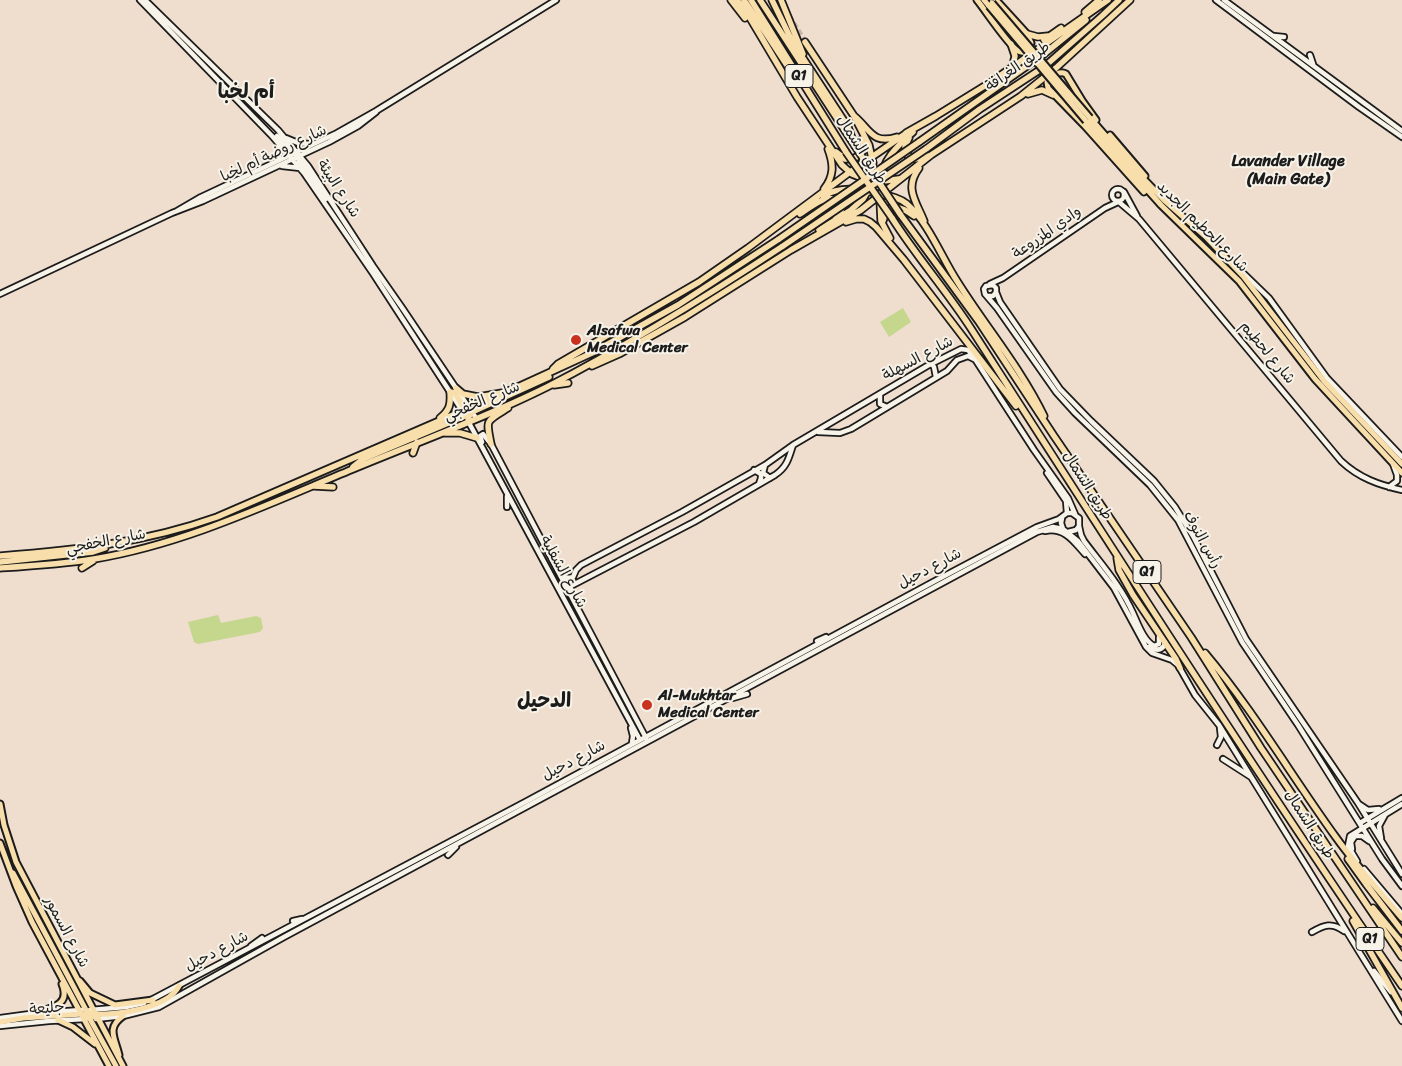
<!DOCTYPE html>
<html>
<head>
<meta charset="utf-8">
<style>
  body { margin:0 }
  canvas { display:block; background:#efddce }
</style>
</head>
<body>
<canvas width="1402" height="1066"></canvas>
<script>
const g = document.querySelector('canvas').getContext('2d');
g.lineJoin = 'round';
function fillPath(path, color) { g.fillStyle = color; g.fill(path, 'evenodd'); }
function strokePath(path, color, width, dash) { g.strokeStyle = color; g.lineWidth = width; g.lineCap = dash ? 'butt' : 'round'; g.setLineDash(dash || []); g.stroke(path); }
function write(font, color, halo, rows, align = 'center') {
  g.font = font + ' Sriracha,"Playpen Sans Arabic",sans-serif'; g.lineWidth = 4; g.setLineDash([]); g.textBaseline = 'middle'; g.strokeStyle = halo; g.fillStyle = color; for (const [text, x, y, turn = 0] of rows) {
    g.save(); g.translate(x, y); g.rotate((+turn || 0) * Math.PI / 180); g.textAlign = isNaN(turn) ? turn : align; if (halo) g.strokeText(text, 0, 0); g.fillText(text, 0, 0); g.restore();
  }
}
fillPath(new Path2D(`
  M903,308L911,322L889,337L880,322Z
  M218,615L221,623L256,616L261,618L263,628L260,632L198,644L194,642L188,622Z`), '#c4d78c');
strokePath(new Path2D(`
  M789,16L805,42`), '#c5b6aa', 5.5, [5.5, 3]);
const secondary = new Path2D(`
  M140,0L272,136L304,173L374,275L463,412
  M145,0L278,130L308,166L373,266L403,309L476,418
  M1216,0L1359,107L1402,137
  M1224,0L1402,131
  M1274,36L1284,37
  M1310,55L1313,64
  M277,136L294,154
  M286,138L298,143L310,144
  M296,156L326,199
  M278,160L280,151L279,145
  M282,166L300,168
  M1112 195a6 6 0 1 1 12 0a6 6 0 1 1-12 0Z
  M1124,192L1137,216
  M1119,202L1139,219L1341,461C1359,478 1379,485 1402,490
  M177,211L201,197L337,133L376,111L556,0
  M1236,266L1269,298L1327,378L1402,457
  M990,284L1003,278L1105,208L1118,202
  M996,292L1000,302L1060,389L1091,421L1154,481L1175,507L1193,536L1246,639L1358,803L1402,874
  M0,294L172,213L203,201L329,142L358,126L376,112
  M988,296H993L996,292V288L993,285L986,286L984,289L985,294L997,308L1056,392L1075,413L1150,485L1178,520L1242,642L1298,725L1382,859L1402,886
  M931,363L934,367L936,377
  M880,394V404L887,407
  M468,421L640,740
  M818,432L840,433L851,429L947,371L957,360L968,356L974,359
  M482,442L480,436L483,434L491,444L646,738
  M765,465L763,473L770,478
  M754,470L761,474V478L759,484
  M1047,473L1066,501L1067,513
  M1389,487L1397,481V475L1393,464
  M507,496V507
  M1062,518L1061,523L1063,529L1078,541L1114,588L1146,647L1152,653L1172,660L1178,665L1195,695L1219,725L1402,1021
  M1079,526L1081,535L1084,541C1102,565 1121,586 1133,613C1138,624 1144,641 1154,646L1159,644V637
  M1045,531C1065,527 1074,542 1085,554
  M557,566L572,591L573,599
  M564,577L569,578L573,577L576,570L581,565L682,512L765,465L793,445L927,366L961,349L968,350L973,356L1034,450L1068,498L1075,514
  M569,587L694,522L775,475C787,467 789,458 793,445
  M817,641L826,637
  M1149,647C1154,650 1160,651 1164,646L1165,642
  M733,698L747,694
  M631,728L633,736L632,743
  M1217,745L1221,737L1220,728
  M1223,759L1251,777
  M1359,804L1368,810L1379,809
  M1360,823L1402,798
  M1381,838L1379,826L1385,815
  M1352,849L1351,842L1355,836H1362L1369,841
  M448,855L456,847
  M1357,861L1348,846L1350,836L1402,804
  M1364,869L1402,914
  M293,921L302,919
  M1312,932C1324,925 1332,922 1344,931
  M251,946L262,938
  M1374,971L1391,992
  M151,1000L527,801L933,582L1037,527L1059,519L1067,513H1072L1079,518V526L1076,530L1068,532
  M90,1010L126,1007L144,1003
  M0,1018L37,1013L82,1010
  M96,1019L123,1016L159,1007L284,937L1037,532L1053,527L1063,529
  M0,1026L49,1021L86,1019`);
const primary = new Path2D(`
  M977,0C986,11 1008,45 1018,51C1022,53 1022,52 1026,52L1031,43L1027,34L996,0
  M984,0L989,6
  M1090,118L1137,172L1164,200L1205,236L1243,276L1324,381L1402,464
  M1096,120L1083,102L1066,74C1058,70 1053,77 1047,82L1048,88L1085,126L1144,192
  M1086,121L1161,205L1239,281L1315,379L1402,473
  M1110,135L1145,176
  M0,804L4,825L16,862L123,1066
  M0,843L16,886L32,922L109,1066
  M13,873L86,1010L96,1018
  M80,981L90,993L115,1005L153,1000
  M37,1013C51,1008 71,1005 62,984
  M86,1014L90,1019L116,1066
  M93,1014C116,1015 167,1009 179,986
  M58,1020L73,1027L95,1044
  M0,1022L23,1018L83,1014
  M119,1055C115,1038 106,1028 123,1016`);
const highway = new Path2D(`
  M731,0L745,18
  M737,0L747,13L797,97L842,165L852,174L867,180
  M744,0L794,76L799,81
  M751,0L846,152
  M760,0L855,146
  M772,0L793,43L848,127L853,141
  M781,0L803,54
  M1085,12L1099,0
  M1027,34L1038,37L1048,36
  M1044,40L1061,28
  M805,42L854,116L869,145L873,163L870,187L863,199L851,210L819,230
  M1011,44L1015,56L1013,65
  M1028,94L1042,90L1053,95
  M854,116C870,129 872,145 897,137
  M906,133L936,116L991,82L1108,0
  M909,138L905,147L907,155L915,159L928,156
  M919,142L1044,54L1086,20
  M926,149L980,109L1044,67L1102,16L1119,0
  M836,152L845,159C857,160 868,152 862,139
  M919,168C904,188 916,201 924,221
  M876,182L899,179
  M880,183C882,160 897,146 913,132
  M824,189C834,176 834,165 828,149
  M823,196C841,186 860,189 879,194C889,196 898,197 907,204C928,222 942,258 957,281C985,326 1021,368 1044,416
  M880,200L881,221L890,238
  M800,214C811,207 826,193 839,201C844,208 841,212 836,217
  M900,214L979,322L1054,436L1191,637L1261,748L1402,957
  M892,218C916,256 946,290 970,327C1112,548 1254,770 1402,986
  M883,221L886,211L894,206L905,210L914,216
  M846,222L856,219H864L870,222L876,227L904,260L1016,406
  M592,366L619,354L685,317L791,250L861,210L931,155L1021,96L1056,68L1130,0
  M553,369L558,364L699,282L748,248L850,172L908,132
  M554,385L568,383
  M456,388L463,394L478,397L502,393
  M450,392L455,393L466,411
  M440,418C450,410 451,404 450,392
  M468,421L469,416L472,412L549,377
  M445,433H460L477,438
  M491,444C486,419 485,422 508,408
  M413,453L417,442
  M353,467L363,459L465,416L469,410
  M314,486L333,487
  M0,556C76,550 144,543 217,517L520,386L592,353L678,305L779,239
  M1117,558L1119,570L1133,595L1176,659L1180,668
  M0,562L93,552L105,548
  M0,568C31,566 63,564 94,559C185,544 268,504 353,469C418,442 485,418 547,387C629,345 707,296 783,246
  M82,568L93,561
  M1205,653C1253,710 1291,775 1335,836C1355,864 1379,891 1402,918
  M1348,859L1366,884L1402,931
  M1373,908L1402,943
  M1353,921L1402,1008`);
strokePath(secondary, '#1c1c1c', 8);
strokePath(primary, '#1c1c1c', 9);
strokePath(highway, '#1c1c1c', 9);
strokePath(secondary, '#f7f3e8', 4.5);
strokePath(primary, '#f8deab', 5);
strokePath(highway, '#f8deab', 5.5);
const primaryBridge = new Path2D(`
  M992,3L1090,118
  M989,6L1086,121`);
const highwayBridge = new Path2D(`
  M855,146L900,214
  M846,152L892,218
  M779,239L919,142
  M783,246L926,149`);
strokePath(primaryBridge, '#1c1c1c', 9, []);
strokePath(highwayBridge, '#1c1c1c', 9, []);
strokePath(primaryBridge, '#f8deab', 5);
strokePath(highwayBridge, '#f8deab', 5.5);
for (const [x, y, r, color] of [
  [576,340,6,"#c8321e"],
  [647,705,6,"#c8321e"]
]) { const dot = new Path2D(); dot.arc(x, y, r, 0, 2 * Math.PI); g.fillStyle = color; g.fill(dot); strokePath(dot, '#f7f3e8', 2); }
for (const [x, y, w] of [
  [799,76,28],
  [1147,572,28],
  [1370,939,28]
]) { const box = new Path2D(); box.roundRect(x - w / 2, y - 11.5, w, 23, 4); g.fillStyle = '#f7f3e8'; g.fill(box); strokePath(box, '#1c1c1c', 1); }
write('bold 14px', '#1c1c1c', null, [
  ["Q1",799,76],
  ["Q1",1147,572],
  ["Q1",1370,939]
]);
write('15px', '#1c1c1c', '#f7f3e8', [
  ["طريق الغرافة",1018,67,-35],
  ["طريق الشمال",861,150,57],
  ["شارع روضة أم لخبا",274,154,-25],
  ["شارع البيئة",338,189,57],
  ["شارع الحطيم الجديد",1202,227,45],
  ["وادي المزروعة",1047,233,-35],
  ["شارع لحطيم",1267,353,50],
  ["شارع السهلة",918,359,-28],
  ["شارع الخفجي",482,402,-23],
  ["طريق الشمال",1087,486,57],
  ["رأس النوف",1202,540,61],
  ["شارع الخفجي",106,542,-11],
  ["شارع دحيل",930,569,-28],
  ["شارع الشفلية",563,572,61],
  ["شارع دحيل",574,761,-28],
  ["طريق الشمال",1309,825,57],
  ["شارع السمور",66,932,62],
  ["شارع دحيل",217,952,-28],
  ["جليعة",47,1009,-5]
]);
write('bold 15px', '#1c1c1c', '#f7f3e8', [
  ["Alsafwa",587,331],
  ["Medical Center",587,348],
  ["Al-Mukhtar",658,696],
  ["Medical Center",658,713]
], 'left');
write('bold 16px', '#1c1c1c', '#f7f3e8', [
  ["Lavander Village",1288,162],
  ["(Main Gate)",1288,180]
]);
write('bold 20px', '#1c1c1c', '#f7f3e8', [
  ["أم لخبا",246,93],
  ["الدحيل",544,702]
]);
</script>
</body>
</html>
